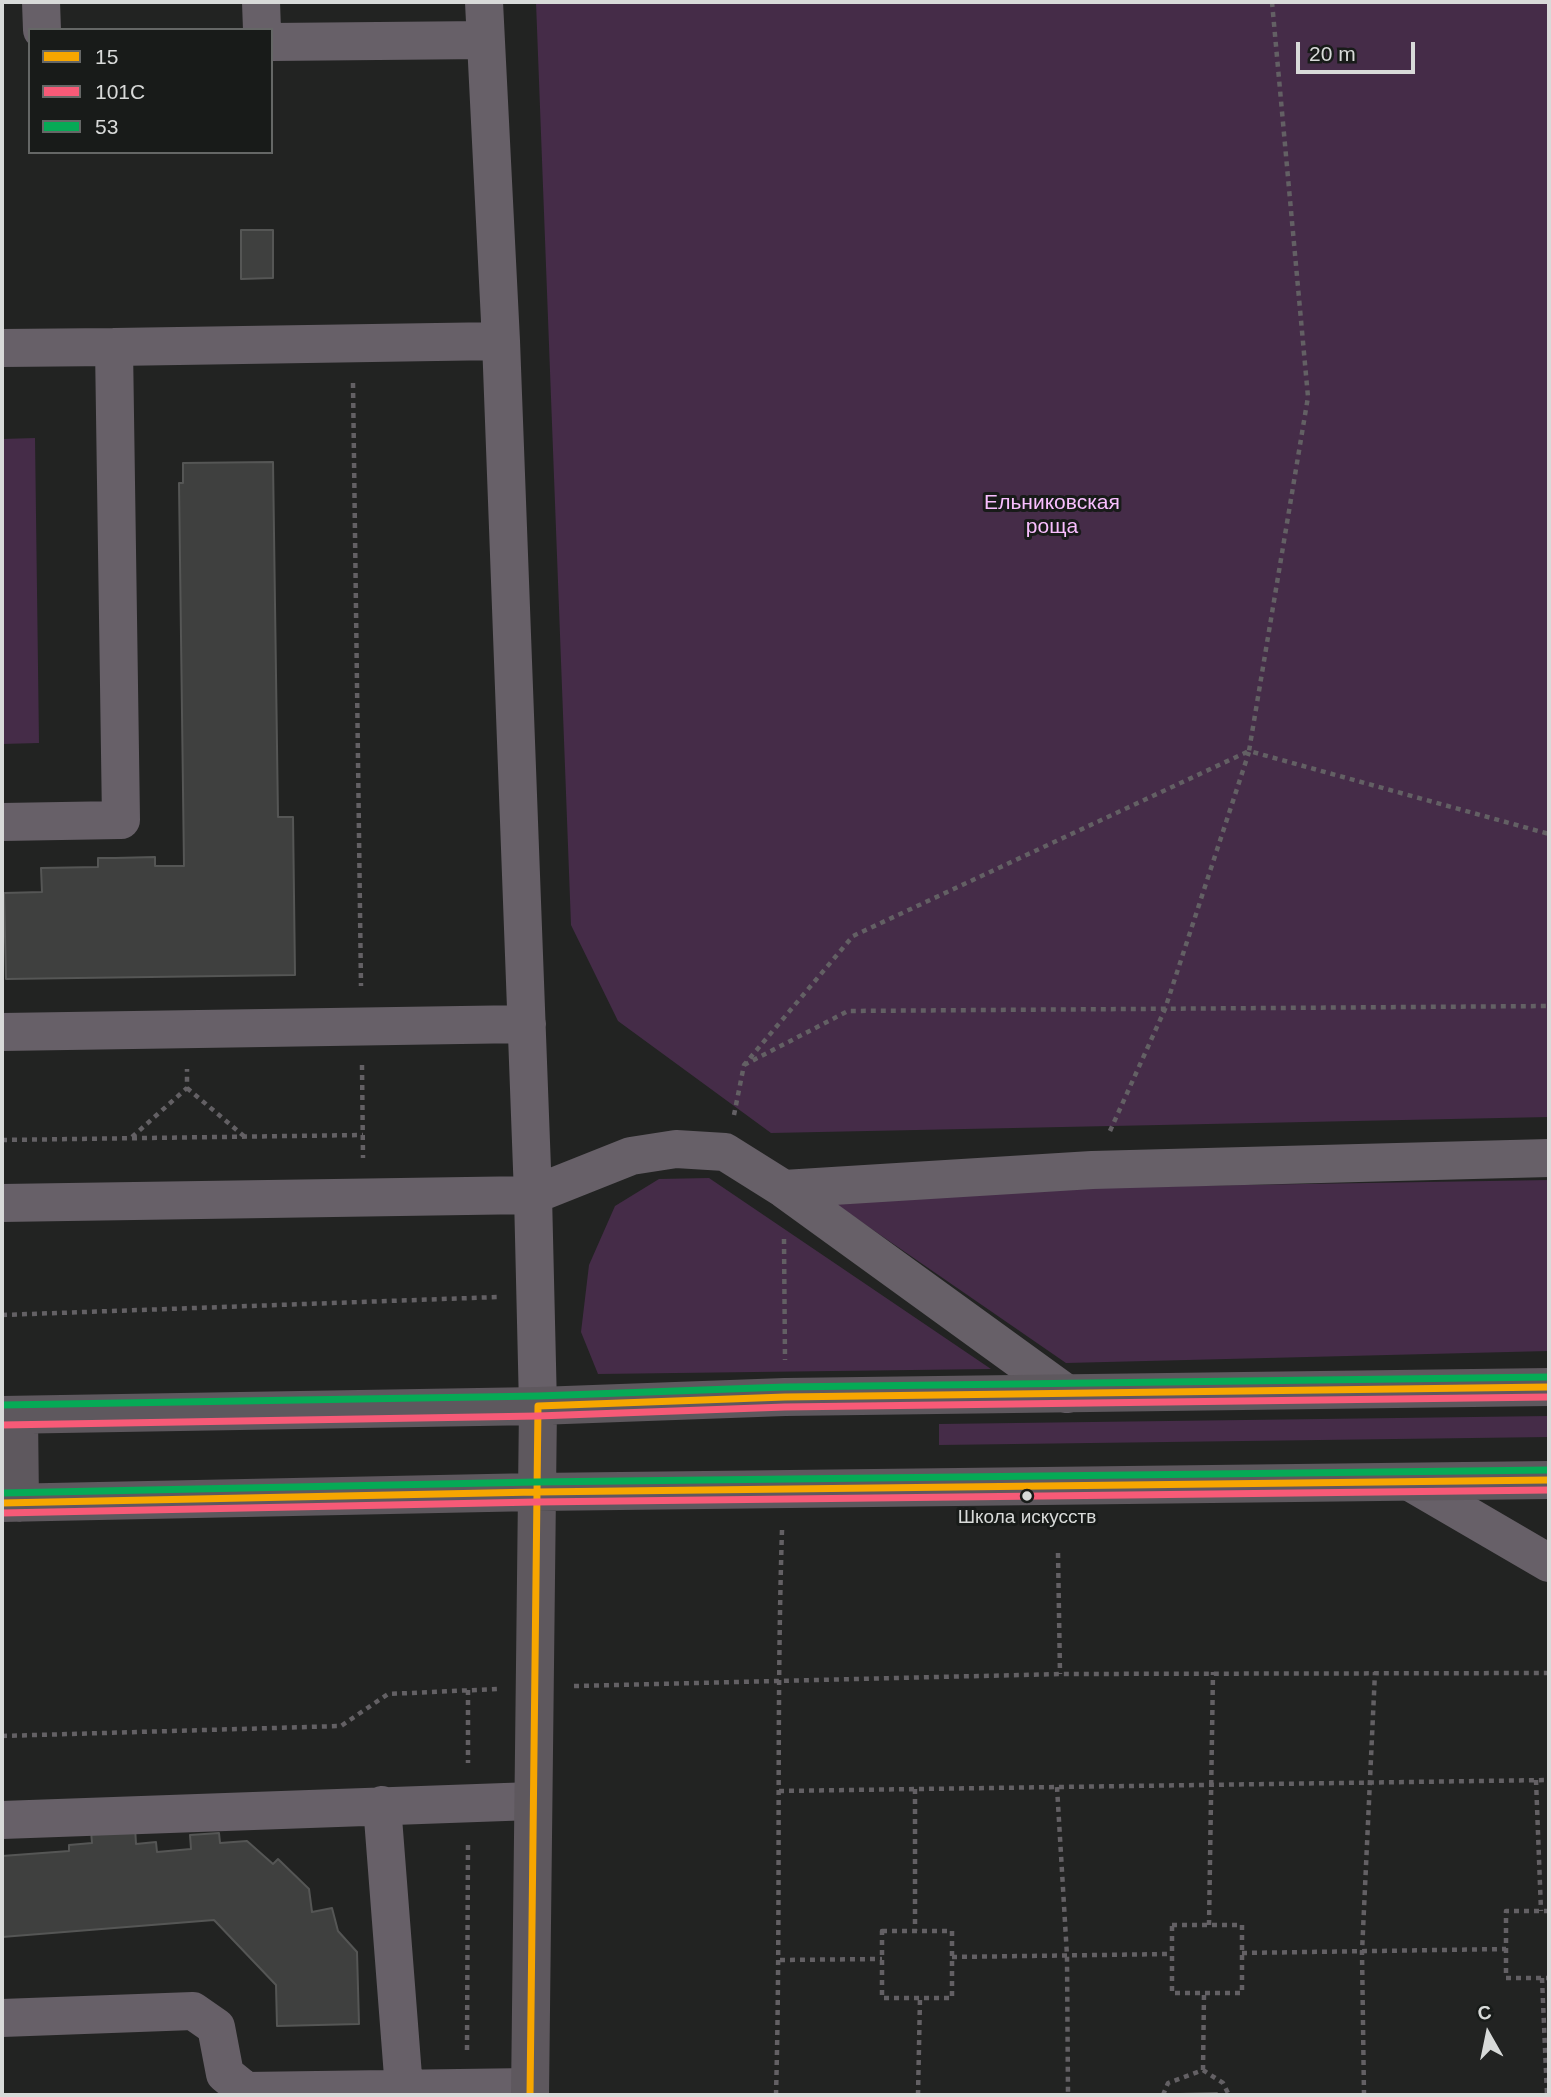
<!DOCTYPE html>
<html>
<head>
<meta charset="utf-8">
<style>
  body { margin:0 }
  #map { position:relative; width:1551px; height:2097px; overflow:hidden; background:#222322; font-family:Arial,sans-serif }
  canvas { display:block }
  .frame { position:absolute; inset:0; border:4px solid #d8dad9; pointer-events:none }
  .legend { position:absolute; left:28px; top:28px; width:245px; height:126px; box-sizing:border-box; background:#181b19; border:2px solid #656766; margin:0; padding:9px 12px; list-style:none; font-size:21px; color:#d8dad9 }
  .legend li { display:flex; align-items:center; gap:14px; height:35px }
  .legend b { width:35px; border:2px solid #656766 }
  .north { position:absolute; left:1453px; top:1999px; width:70px; height:70px; -webkit-text-stroke:5px #181b19; paint-order:stroke; rotate:351deg; font-size:19px; font-weight:700; line-height:28px; text-align:center; color:#d8dad9 }
  .north::after { content:''; display:block; margin:auto; width:24px; height:32px; background:#d8dad9; clip-path:polygon(50% 0,100% 100%,50% 72%,0 100%) }
  .scale { position:absolute; left:1296px; top:42px; width:119px; height:32px; box-sizing:border-box; border:4px solid #d8dad9; border-top:0; padding-left:9px; font-size:21px; line-height:24px; white-space:nowrap; color:#d8dad9; -webkit-text-stroke:5px #181b19; paint-order:stroke }
</style>
</head>
<body>
<div id="map">
<canvas width="1551" height="2097"></canvas>
<div class="frame"></div>
<ul class="legend">
<li><b style="height:9px;background:#f7a600"></b>15</li>
<li><b style="height:9px;background:#f75a77"></b>101С</li>
<li><b style="height:9px;background:#06aa56"></b>53</li>
</ul>
<div class="north">С</div>
<div class="scale">20 m</div>
</div>
<script>
const g = document.querySelector('canvas').getContext('2d');
g.lineJoin = 'round';
function fillPath(path, color) { g.fillStyle = color; g.fill(path, 'evenodd'); }
function strokePath(path, color, width, dash) { g.strokeStyle = color; g.lineWidth = width; g.lineCap = dash ? 'butt' : 'round'; g.setLineDash(dash || []); g.stroke(path); }
function write(font, color, halo, rows, align = 'center') {
  g.font = font + ' Arial,sans-serif'; g.lineWidth = 6; g.setLineDash([]); g.textBaseline = 'middle'; g.strokeStyle = halo; g.fillStyle = color; for (const [text, x, y, turn = 0] of rows) {
    g.save(); g.translate(x, y); g.rotate((+turn || 0) * Math.PI / 180); g.textAlign = isNaN(turn) ? turn : align; if (halo) g.strokeText(text, 0, 0); g.fillText(text, 0, 0); g.restore();
  }
}
fillPath(new Path2D(`
  M536,2H1549V1117L771,1133L618,1021L571,925Z
  M35,438L39,743L2,744V439Z
  M709,1178L991,1369L598,1374L581,1332L589,1265L615,1206L659,1179Z
  M1549,1180V1351L1066,1363L818,1192Z
  M1549,1416V1437L939,1445V1424Z`), '#452c48');
const building = new Path2D(`
  M241,230H273V278L241,279Z
  M273,462L278,817H293L295,975L6,979L4,893L42,892L41,868L98,867V858H115L155,857V866H184L179,483H183V463Z
  M135,1827L136,1844L156,1842L157,1852L191,1849L190,1835L219,1833L220,1843L247,1841L273,1864L278,1859L309,1889L312,1912L332,1908L338,1931L357,1952L359,2024L277,2026L276,1985L214,1920L2,1937V1856L69,1851V1845L92,1843L91,1831Z
  M1217,2093V2095H1179V2094Z`);
fillPath(building, '#3f403f');
strokePath(building, '#555655', 2);
strokePath(new Path2D(`
  M1272,2L1308,397L1249,751L1549,834
  M353,383L361,986
  M362,1065L363,1158
  M744,1065L848,1011L1549,1006
  M187,1088L245,1137
  M734,1115L744,1065L853,936L1249,751
  M1110,1131L1165,1009L1249,752
  M132,1137L187,1088V1069
  M2,1140L363,1135
  M784,1239L785,1360
  M2,1315L498,1297
  M1058,1553L1060,1674
  M574,1686L1060,1674L1549,1673
  M468,1690V1763
  M2,1736L341,1726L388,1694L497,1689
  M1536,1780L1541,1911
  M1057,1787L1067,1956L1068,2095
  M915,1789V1931
  M779,1791L1549,1780
  M1549,1911H1506V1978H1549
  M1172,1925H1242V1993H1172Z
  M1209,1925L1213,1672
  M882,1931H952V1998H882Z
  M1242,1953L1506,1949
  M952,1957L1171,1954
  M780,1960L882,1959
  M1542,1978L1547,2095
  M467,2050L468,1842
  M1203,2070L1204,1993
  M776,2095C781,1907 776,1718 782,1530
  M918,2095L920,1998
  M1163,2095L1168,2083L1203,2070L1223,2083L1229,2095
  M1364,2095L1362,1952L1375,1672`), '#636064', 4.5, [5, 5]);
strokePath(new Path2D(`
  M41,2L42,30
  M261,2L262,30
  M484,2L501,341L533,1195L538,1406
  M271,42L485,40
  M2,348L114,347
  M2,822L121,820L114,347L501,341
  M2,1032L527,1024
  M784,1189L1092,1170L1549,1158
  M2,1203L533,1195L631,1156L676,1149L725,1152L784,1189L1067,1394
  M1410,1482L1549,1563
  M382,1805L404,2089
  M2,1820L533,1801
  M2,2018L193,2011L216,2027L225,2074L246,2091L530,2087`), '#676068', 38);
strokePath(new Path2D(`
  M2,1415L538,1406L785,1397L1549,1387
  M19,1415L20,1503
  M2,1503L536,1492L1549,1480
  M530,2095L538,1406`), '#5e585e', 38);
strokePath(new Path2D(`
  M2,1503L536,1492L1549,1480
  M530,2095L538,1406L785,1397L1549,1387`), '#f7a600', 7);
strokePath(new Path2D(`
  M2,1425L538,1416L785,1407L1549,1397
  M2,1513L536,1502L1549,1490`), '#f75a77', 7);
strokePath(new Path2D(`
  M2,1405L538,1396L785,1387L1549,1377
  M2,1493L536,1482L1549,1470`), '#06aa56', 7);
for (const [x, y, r, color] of [
  [1027,1496,6,"#d8dad9"]
]) { const dot = new Path2D(); dot.arc(x, y, r, 0, 2 * Math.PI); g.fillStyle = color; g.fill(dot); strokePath(dot, '#181b19', 2.5); }
write('19px', '#d8dad9', '#181b19', [
  ["Школа искусств",1027,1518]
]);
write('21px', '#f8befe', '#181b19', [
  ["Ельниковская",1052,503],
  ["роща",1052,527]
]);
</script>
</body>
</html>
